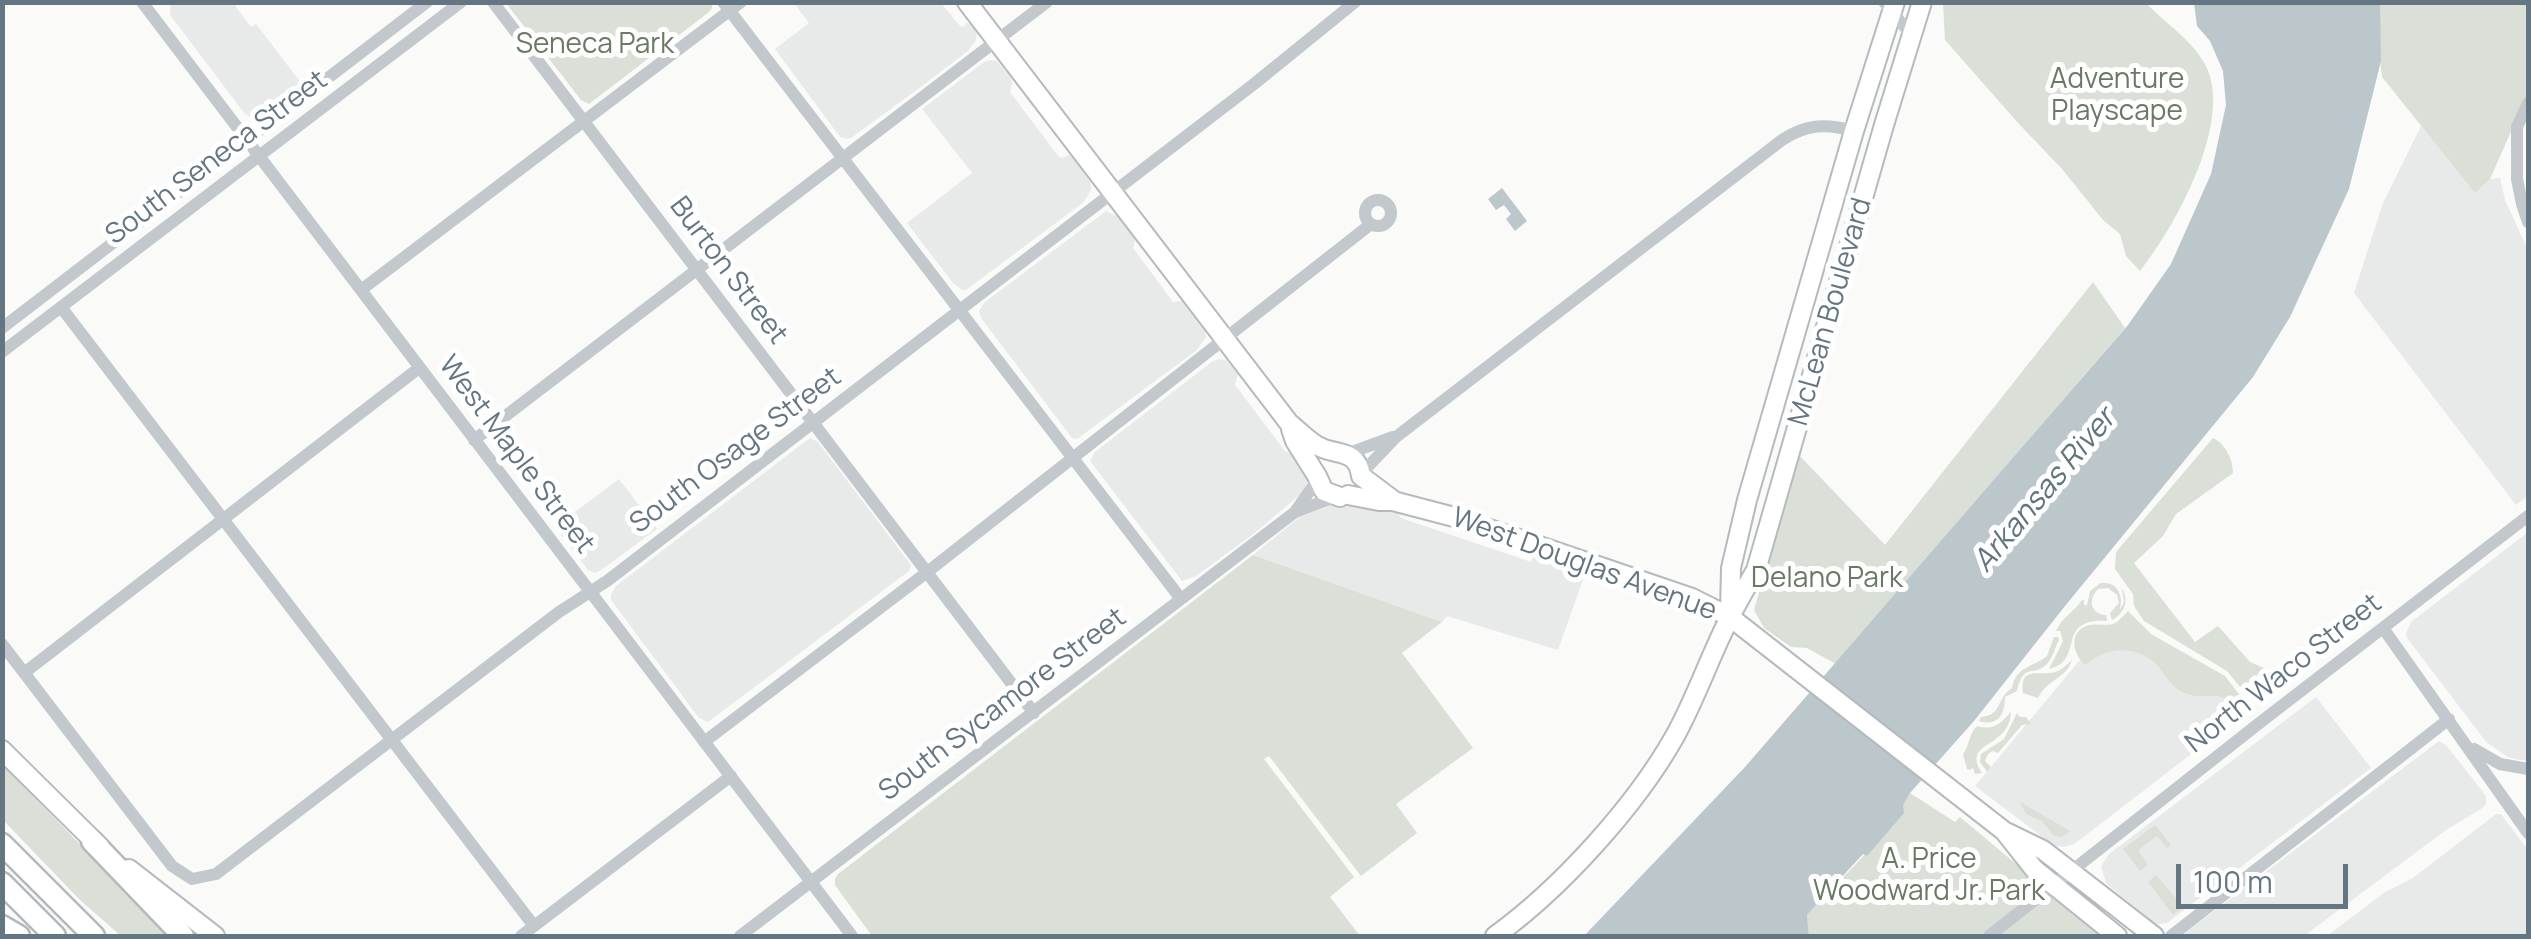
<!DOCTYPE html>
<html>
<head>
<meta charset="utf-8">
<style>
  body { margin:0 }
  #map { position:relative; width:2531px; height:939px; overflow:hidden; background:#fafaf8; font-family:Manrope,sans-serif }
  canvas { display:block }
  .frame { position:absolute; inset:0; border:5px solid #657683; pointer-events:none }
  .scale { position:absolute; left:2176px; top:864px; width:172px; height:45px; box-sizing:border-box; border:5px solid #657683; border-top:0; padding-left:12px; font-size:30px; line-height:35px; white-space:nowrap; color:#657683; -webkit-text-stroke:8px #fff; paint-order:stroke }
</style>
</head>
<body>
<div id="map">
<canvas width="2531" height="939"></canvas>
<div class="frame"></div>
<div class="scale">100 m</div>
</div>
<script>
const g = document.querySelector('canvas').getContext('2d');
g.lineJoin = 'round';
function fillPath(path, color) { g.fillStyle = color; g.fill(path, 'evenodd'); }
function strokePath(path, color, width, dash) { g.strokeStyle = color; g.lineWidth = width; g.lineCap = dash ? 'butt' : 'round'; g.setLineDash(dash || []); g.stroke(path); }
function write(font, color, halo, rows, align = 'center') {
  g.font = font + ' Manrope,sans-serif'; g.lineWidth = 10; g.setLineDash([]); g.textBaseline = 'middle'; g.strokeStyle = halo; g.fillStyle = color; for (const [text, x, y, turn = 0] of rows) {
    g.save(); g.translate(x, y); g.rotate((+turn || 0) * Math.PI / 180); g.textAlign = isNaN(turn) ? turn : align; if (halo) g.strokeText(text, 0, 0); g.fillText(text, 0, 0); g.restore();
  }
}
fillPath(new Path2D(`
  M171,2L233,3L251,27L256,24L305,88L264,119H254L245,114L170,15Z
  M794,3H941L960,26L964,27L966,23H969L974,28L977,34L976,40L968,51L918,89L851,138L846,139L840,137L775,49L809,23Z
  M990,60L997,61L1011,78L1012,84L1010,92L1059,157L1063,158L1069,155L1073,158L1091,183V190L1084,202L966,290H962L953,283L907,223L972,173L922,109L984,62Z
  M2421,126L2475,192L2490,179L2500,178L2505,200L2528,250V496L2516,505L2354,293L2383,203Z
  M1106,211L1118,217L1133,235L1135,241L1133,248L1173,302L1183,301L1205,331L1206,337L1197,350L1077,439L1072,438L981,318L979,311L985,302Z
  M1220,359L1226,360L1238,374L1235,385L1285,451L1290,453L1291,447L1309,478L1302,493L1256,532L1196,576L1182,581L1090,461L1095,452L1213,361Z
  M810,438L818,442L911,565L909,571L708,722L699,718L611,600V595L616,586Z
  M619,479L657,529L600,571L594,573L588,570L555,527Z
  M1360,501L1396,509L1401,518L1531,562L1533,556L1537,553L1585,574L1558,650L1447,616L1442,622L1253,555L1302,515L1332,502Z
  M2528,532V760H2519L2508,757L2487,743L2407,638L2406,633L2411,622Z
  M2122,637L2234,696L2247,711L2081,839L2074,844L2063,847L2053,845L1975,786L2089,649Z
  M2316,697L2371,768L2167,923L2155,924L2106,883L2101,866L2109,854Z
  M2439,741L2446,745L2486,796V804L2481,809L2446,830L2304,936H2181Z
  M2496,814H2501L2528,850V936H2327L2385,892L2413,878Z`), '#e8e9e9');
fillPath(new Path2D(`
  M712,3V8L709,12L589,104L581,100L506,3Z
  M1943,3H2146C2165,23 2191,39 2205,64C2235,120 2175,227 2140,271L2126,256L2120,234L2103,220L2062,169L2019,124L1945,40Z
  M2374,3H2528V93L2490,179L2475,193L2382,77Z
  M2093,282L2125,328L1836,664L1807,648L1791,647L1764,628L1754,610L1798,454L1885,545Z
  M2213,438C2226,444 2233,460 2233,473L2176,514L2163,536L2134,563L2195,642L2218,626L2250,662L2273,672L2280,679L2255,698H2249L2227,671L2144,621L2134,606L2133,594L2115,569L2116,552Z
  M1253,555L1442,622L1402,653L1473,748L1396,804L1417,833L1361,876L1269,756L1264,759L1354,877L1330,897L1360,936H872L835,885V879L838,874Z
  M2101,583C2119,582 2123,596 2120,610L2124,602L2122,588C2129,601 2125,613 2112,620L2110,613L2119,603L2117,595L2108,588L2098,589C2088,599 2090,614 2106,615L2107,621C2054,618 2086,661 2049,669L2063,641L2060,631H2056C2061,618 2075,611 2082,600H2084V605H2087L2090,591Z
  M2128,611L2151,634L2225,676L2244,701V706L2241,709C2217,686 2206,703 2183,692C2170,687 2165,673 2156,664C2135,644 2106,647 2085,665C2073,654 2067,632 2089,625C2098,623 2107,627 2115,623C2119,621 2126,613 2128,611Z
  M2054,637H2058L2059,640C2055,647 2053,658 2047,664C2033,678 2024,661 2017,691L2005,697C2005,714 1998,727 1979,721L1981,717C2003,715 1996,698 2012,688C2016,666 2032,668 2047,656Z
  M2072,660C2066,679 2047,679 2038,698L2023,693C2019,663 2042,678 2058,671C2062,669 2069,663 2072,660Z
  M2011,712C2009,750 1961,740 1982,773L1975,774L1973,768L1970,770L1967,769L1963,754C1970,745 1969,733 1977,726C1994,731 2001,723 2011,712Z
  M2017,713L2020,717H2026L2031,724L2022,725L1998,753L1993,751L1988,754L1985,761L1991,767L1987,772L1980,762L1981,754L2004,739Z
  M3,765L169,936H121L80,900L3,820Z
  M1910,793L1955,822L1960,817L2102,936H1809L1807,915C1843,877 1885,838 1910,793Z
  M2020,802L2070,831L2061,837L2054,836L2042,821L2026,814Z
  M2155,825L2171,845L2167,848L2157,836L2138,850L2148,865L2140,871L2123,849Z
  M2156,875L2183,907L2173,915L2148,882Z`), '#dadfd7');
fillPath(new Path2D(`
  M2194,3H2380L2381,61L2349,189L2290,317L2253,377L2065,606L1974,721L1910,793L1903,805L1904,813L1867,856L1863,854L1807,915L1809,936H1584L1745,767L2128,325L2171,264L2211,174L2226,105L2223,71L2210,41L2197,26Z
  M1502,188L1527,221L1515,231L1506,219L1511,214L1504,205L1496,210L1488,199Z`), '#bbc7cb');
const major = new Path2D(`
  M967,2L1289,423C1298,430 1306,439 1316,445C1335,457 1357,447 1361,476L1393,500
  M1291,429L1295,441L1317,476L1324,491L1340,497
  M1348,495L1379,501H1393L1454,517L1692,598L1730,617L2004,831L2034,869L2117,936
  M1730,611L1731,568L1747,500L1854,131L1895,2
  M2,750L100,847
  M2008,833L2043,850L2154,936
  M129,869L215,936
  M1495,936C1560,889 1635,807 1675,736C1696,698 1710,656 1730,617C1738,601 1747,586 1756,570L1884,125L1922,2`);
const highway = new Path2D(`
  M92,841L183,936
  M2,844L94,936
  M2,883L55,936
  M2,926L19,936`);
strokePath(major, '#b5babe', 22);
strokePath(highway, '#b4b9bd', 25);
strokePath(new Path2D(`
  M142,2L852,936
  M493,2L1034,713
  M723,2L1181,599
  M1884,2L1913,37
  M2528,103L2517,127V179L2522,204L2528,222
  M1365 213a13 13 0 1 1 26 0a13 13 0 1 1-26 0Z
  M361,290L741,2
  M61,307L534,926
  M2,328L427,2
  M2,352L461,2
  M474,440L1047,2
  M1347,454L1393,437
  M1361,474L1396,437L1782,140C1806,124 1826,123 1854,131
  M1295,512L1318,479
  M2383,628L2528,833
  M2,644L172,866L192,879L216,874L559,612L607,581L1254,84L1355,2
  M24,673L419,368
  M704,742L926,573L1371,224
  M2474,749L2500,764L2528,769
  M521,936L731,776
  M740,936L1295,512L1337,496
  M1989,936L2262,721L2528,516
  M2171,936L2449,719`), '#c3c8cc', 12);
strokePath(major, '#fff', 18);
strokePath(highway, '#fff', 20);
write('28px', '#687a64', '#fff', [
  ["Seneca Park",595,45],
  ["Adventure",2117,80],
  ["Playscape",2117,112],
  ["Delano Park",1827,579],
  ["A. Price",1929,860],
  ["Woodward Jr. Park",1929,892]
]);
write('28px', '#657683', '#fff', [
  ["South Seneca Street",217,158,-37],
  ["Burton Street",728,271,53],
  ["McLean Boulevard",1831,312,-74],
  ["South Osage Street",736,451,-37],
  ["West Maple Street",516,455,53],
  ["West Douglas Avenue",1584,565,20],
  ["North Waco Street",2284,674,-38],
  ["South Sycamore Street",1003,705,-37]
]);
write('italic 30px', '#60757c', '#fff', [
  ["Arkansas River",2045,491,-50]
]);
</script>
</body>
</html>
